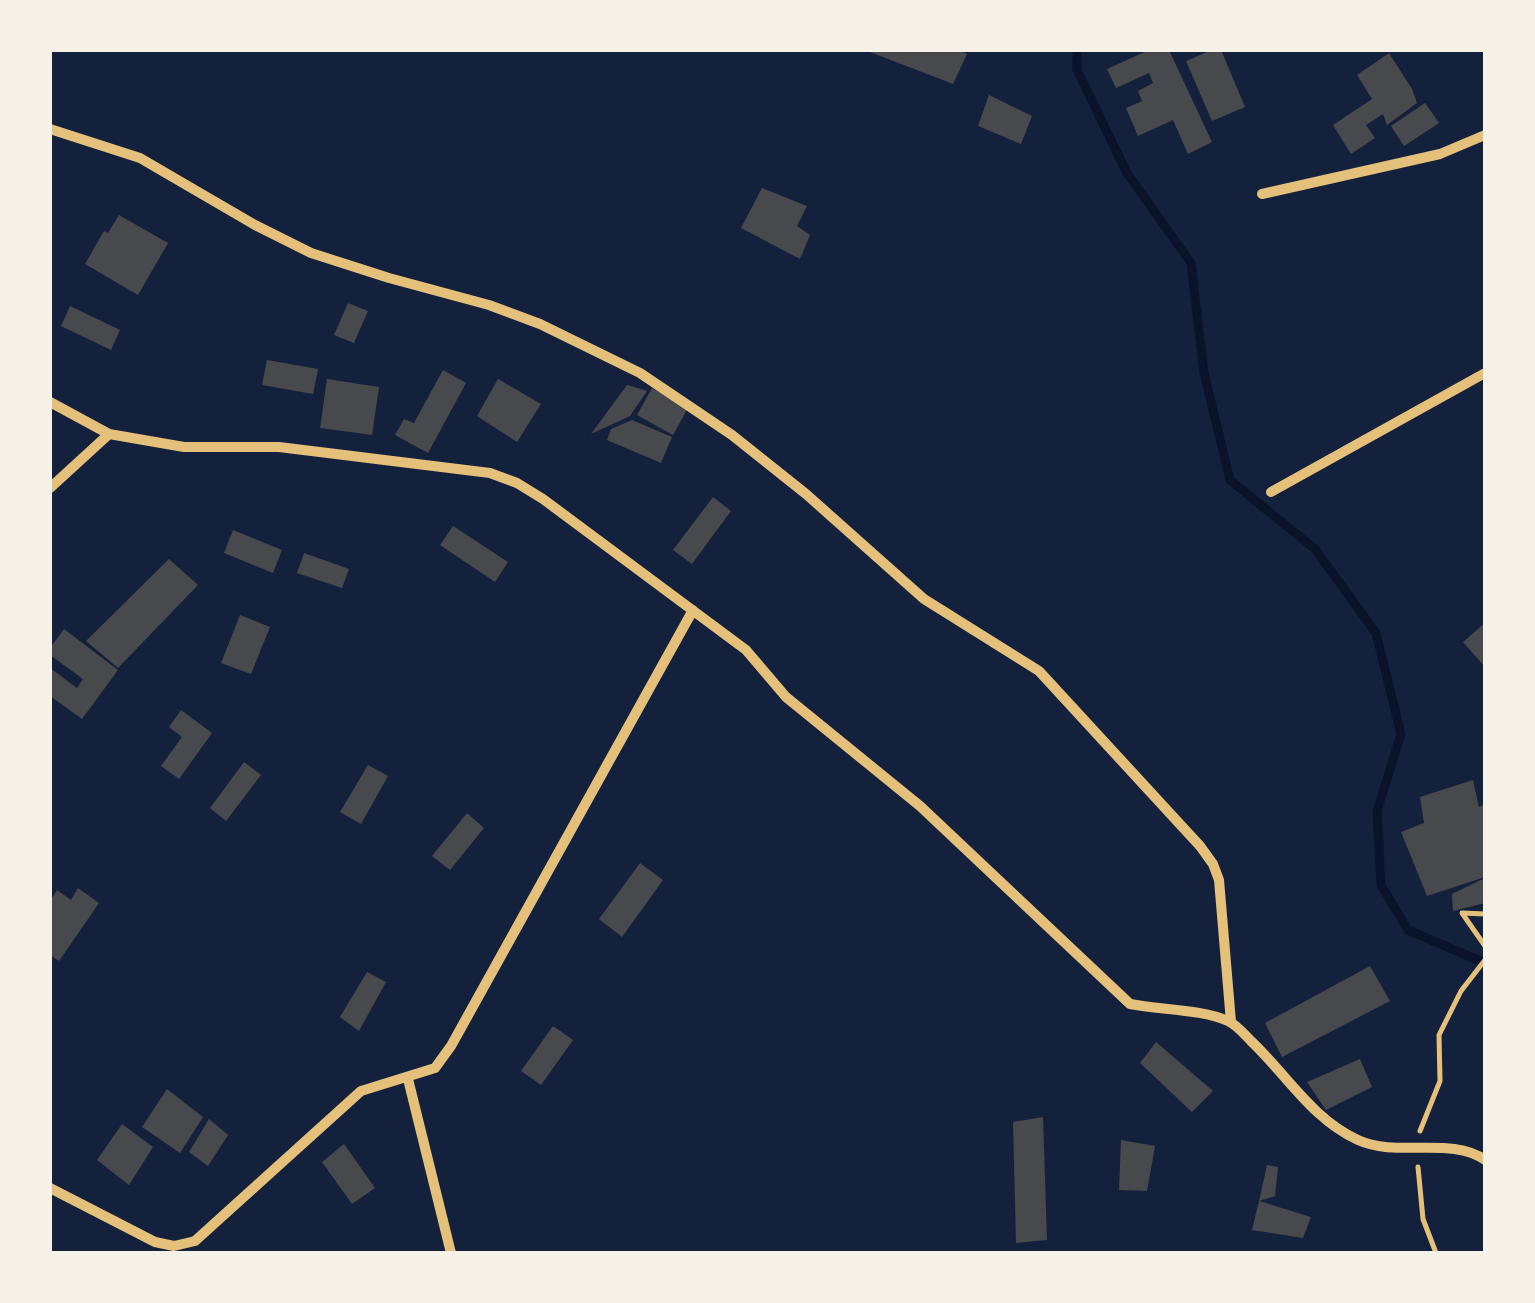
<!DOCTYPE html>
<html>
<head>
<meta charset="utf-8">
<style>
  body { margin:0 }
  #map { position:relative; width:1535px; height:1303px; overflow:hidden; background:#14213d; font-family:"Fira Sans",sans-serif }
  canvas { display:block }
  .frame { position:absolute; inset:0; border:52px solid #f6f1e7; pointer-events:none }
</style>
</head>
<body>
<div id="map">
<canvas width="1535" height="1303"></canvas>
<div class="frame"></div>
</div>
<script>
const g = document.querySelector('canvas').getContext('2d');
g.lineJoin = 'round';
function strokePath(path, color, width, dash) { g.strokeStyle = color; g.lineWidth = width; g.lineCap = dash ? 'butt' : 'round'; g.setLineDash(dash || []); g.stroke(path); }
function fillPath(path, color) { g.fillStyle = color; g.fill(path, 'evenodd'); }
strokePath(new Path2D(`
  M1077,50V70L1127,173L1191,263L1204,373L1230,480L1315,549L1376,633L1401,734L1377,811L1381,885L1408,930L1485,963`), '#0b132b', 9);
fillPath(new Path2D(`
  M865,50H959L967,54L953,84Z
  M1149,50H1169L1212,142L1188,154L1173,120L1138,136L1126,108L1142,101L1138,91L1153,83L1149,73L1116,88L1107,69Z
  M1212,50H1221L1245,107L1212,121L1186,61Z
  M1389,53L1412,89L1417,103L1387,125L1383,114L1366,125L1375,138L1351,154L1333,125L1372,99L1357,75Z
  M989,95L1032,116L1021,144L978,126Z
  M1425,103L1439,123L1404,146L1391,126Z
  M762,188L807,206L797,226L810,235L800,259L741,228Z
  M119,215L168,243L138,295L85,264L104,231L108,233Z
  M348,303L368,311L354,343L334,335Z
  M70,306L120,330L111,350L61,326Z
  M267,360L318,369L313,394L262,385Z
  M443,370L466,383L428,453L395,435L404,419L414,423Z
  M327,379L379,387L372,435L320,428Z
  M498,379L541,404L517,442L477,416Z
  M627,385L647,391L630,416L591,434Z
  M652,388L688,408L673,435L637,415Z
  M632,420L672,437L661,463L607,440L611,429Z
  M713,497L731,511L692,564L673,550Z
  M453,526L508,562L495,582L440,545Z
  M233,530L282,550L273,573L224,553Z
  M304,553L349,569L342,588L297,573Z
  M169,559L198,585L118,668L86,641Z
  M240,615L270,627L251,674L221,663Z
  M1485,623V667L1463,642Z
  M64,629L118,670L82,719L50,696V668L77,688L83,679L50,655V648Z
  M181,710L212,733L179,779L161,766L182,737L169,727Z
  M244,762L261,775L226,821L210,808Z
  M368,765L388,776L361,824L340,812Z
  M1473,780L1479,807L1485,804V877L1427,896L1401,832L1424,823L1420,797Z
  M467,813L484,828L450,870L432,856Z
  M640,863L663,880L622,937L599,919Z
  M1485,878V903L1453,911L1452,894Z
  M78,888L99,903L59,961L50,955V901L57,890L71,900Z
  M1370,966L1390,1001L1282,1057L1265,1023Z
  M367,972L386,982L359,1031L340,1017Z
  M553,1026L573,1040L541,1085L521,1071Z
  M1156,1042L1213,1091L1192,1112L1140,1063Z
  M1360,1059L1372,1087L1326,1110L1307,1082Z
  M167,1089L203,1117L180,1153L142,1127Z
  M1043,1117L1047,1240L1016,1243L1013,1122Z
  M209,1119L228,1135L208,1166L189,1152Z
  M122,1124L153,1147L129,1185L97,1160Z
  M1121,1140L1155,1146L1147,1191L1119,1190Z
  M344,1144L375,1188L352,1204L322,1162Z
  M1267,1165L1278,1167L1275,1196L1259,1201Z
  M1259,1201L1311,1217L1303,1238L1252,1230Z`), '#48494c');
strokePath(new Path2D(`
  M1485,914L1462,913L1485,946
  M1420,1131L1440,1081L1439,1035L1461,991L1485,960
  M1418,1167L1423,1219L1436,1253`), '#e5c07b', 5);
strokePath(new Path2D(`
  M50,129L140,158L255,225L311,253L389,278L489,305L540,324L640,373L732,435L806,494L924,599L1039,671L1200,846L1213,864L1219,880L1231,1022
  M1262,194L1440,154L1485,135
  M50,402L109,434L184,447H279L490,473L517,483L543,499L746,650L786,697L920,806L1130,1004C1160,1010 1202,1009 1228,1021C1237,1025 1244,1034 1251,1041C1287,1075 1312,1119 1358,1140C1397,1158 1452,1136 1485,1160
  M50,488L109,434
  M1271,492L1485,373
  M408,1079L451,1253
  M50,1188L155,1242L174,1246L195,1241L361,1091L435,1068L451,1046L693,610`), '#e5c07b', 10);
</script>
</body>
</html>
